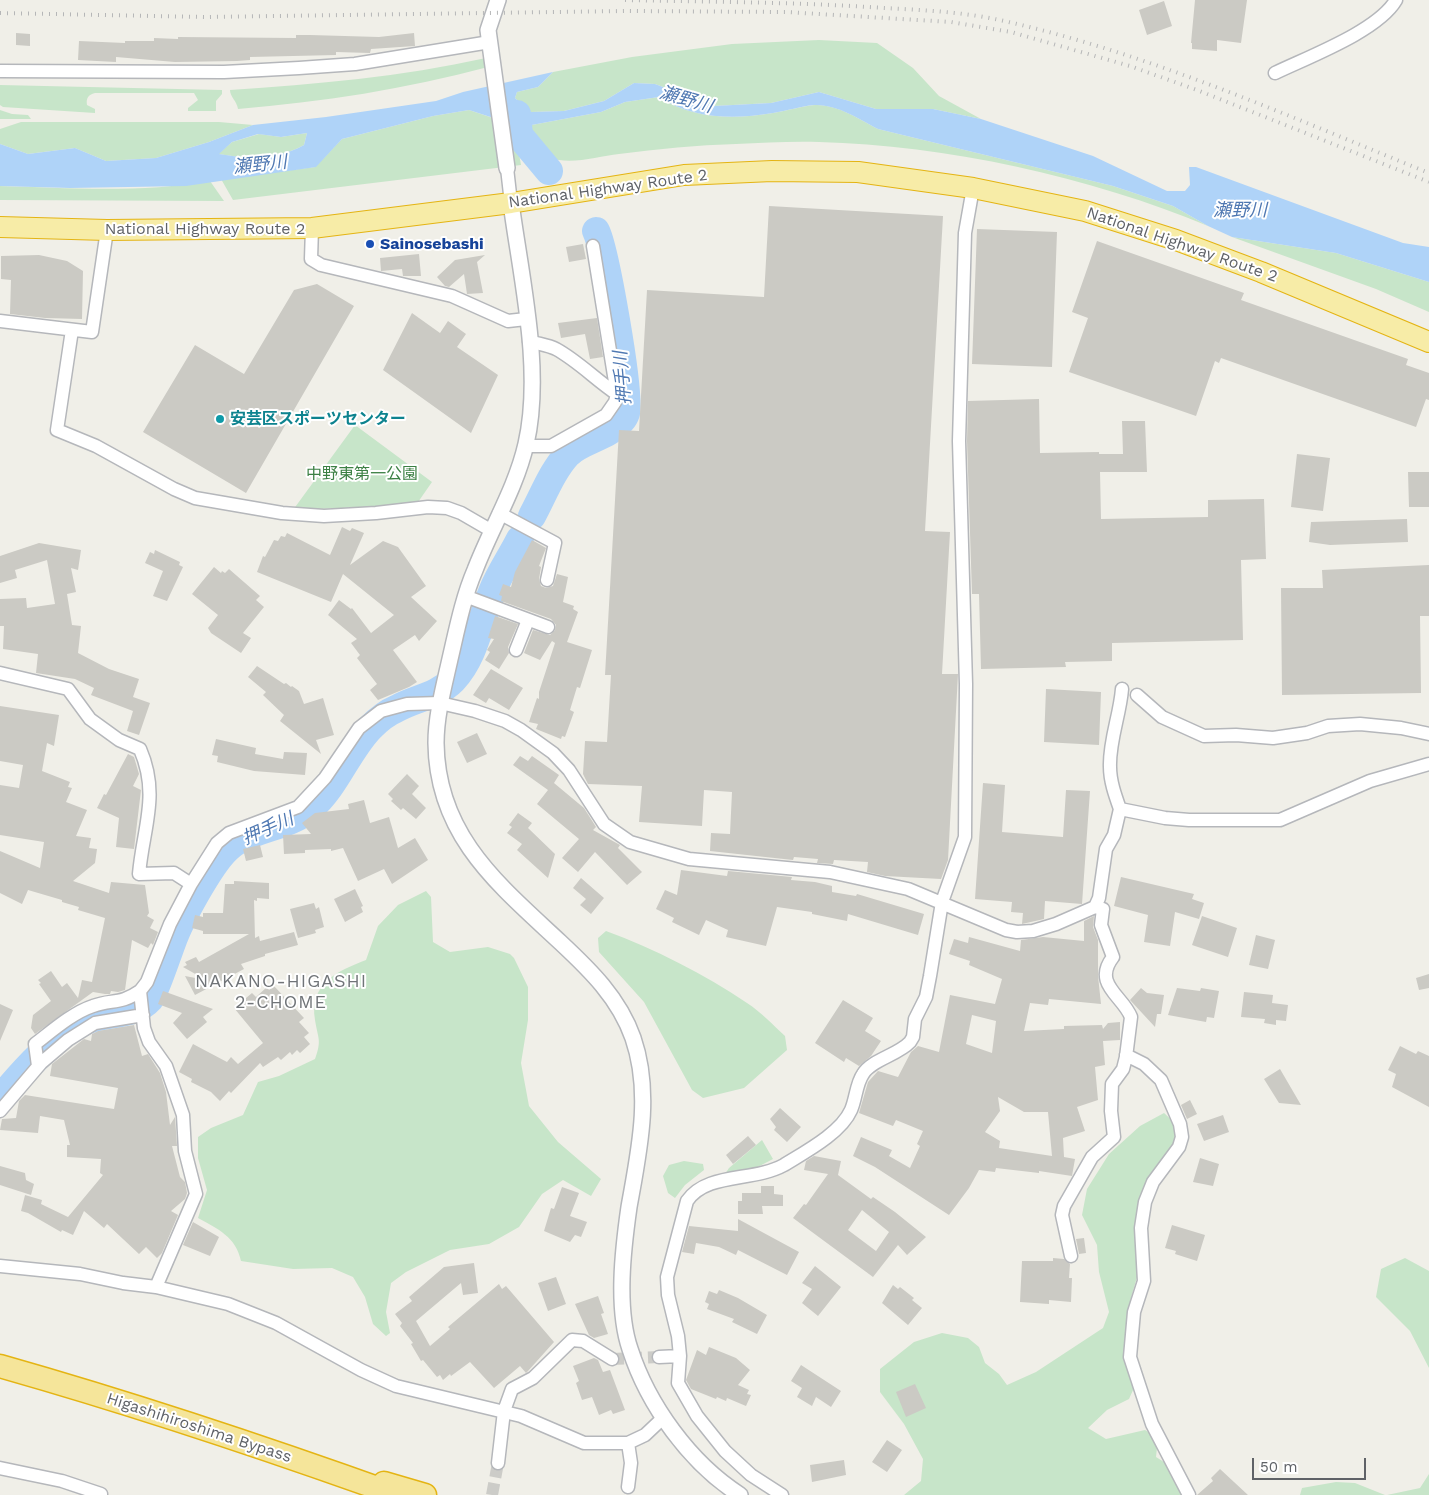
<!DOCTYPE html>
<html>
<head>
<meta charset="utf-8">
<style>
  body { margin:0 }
  #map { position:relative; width:1429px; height:1495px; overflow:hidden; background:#f0efe8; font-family:"Work Sans",sans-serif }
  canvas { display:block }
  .scale { position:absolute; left:1252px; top:1458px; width:114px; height:22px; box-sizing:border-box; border:2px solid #5f6267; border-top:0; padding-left:6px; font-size:15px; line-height:18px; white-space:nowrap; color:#5f6267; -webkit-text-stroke:4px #fff; paint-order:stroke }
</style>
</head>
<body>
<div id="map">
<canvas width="1429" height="1495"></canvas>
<div class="scale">50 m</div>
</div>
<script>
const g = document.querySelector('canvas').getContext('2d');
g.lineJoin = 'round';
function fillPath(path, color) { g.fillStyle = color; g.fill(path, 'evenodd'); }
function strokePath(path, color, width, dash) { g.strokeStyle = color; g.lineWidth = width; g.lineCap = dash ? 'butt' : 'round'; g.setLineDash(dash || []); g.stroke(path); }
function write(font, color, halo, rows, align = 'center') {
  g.font = font + ' "Work Sans","Noto Sans JP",sans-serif'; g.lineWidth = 4; g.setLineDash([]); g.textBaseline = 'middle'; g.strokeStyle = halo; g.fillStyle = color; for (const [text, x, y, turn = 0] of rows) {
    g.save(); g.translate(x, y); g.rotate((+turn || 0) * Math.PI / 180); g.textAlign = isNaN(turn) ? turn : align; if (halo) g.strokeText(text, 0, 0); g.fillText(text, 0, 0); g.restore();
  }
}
fillPath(new Path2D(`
  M819,40L877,43L913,68L939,96L981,119L933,109H876L819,92L771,103L714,106L655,84L634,83L604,101L564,111L531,112L515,98L517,92L538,87L553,72L632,57L732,44Z
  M486,58L488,67C407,89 321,102 238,109C237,101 230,97 230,90C316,84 401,77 486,58Z
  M0,85L222,90V94L216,101V111H188V108L198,100L194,93H95C88,95 86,98 87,105L95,109V113L3,107L0,105Z
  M659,97C693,119 733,120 773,113C787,111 801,106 815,105C837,104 859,119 878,129L1113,186L1173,206L1208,226C1091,177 945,145 819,142C791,141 763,143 736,144C697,145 658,149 619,154C601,156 578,163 559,160C546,159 536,155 525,148L521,127L601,112L625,102Z
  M0,110L12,114L28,115L31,119H0Z
  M469,110L514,125L521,165L233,200L221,179L315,167L342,139L433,116Z
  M21,122H219L253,125L209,142L156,158L106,161L75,148L28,154L0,144V129Z
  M307,133L304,145C277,160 248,159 218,154L232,142L259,134L281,137Z
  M210,181L224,201L0,200V186C67,188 144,193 210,181Z
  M1232,237L1336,253L1429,282V312L1376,289Z
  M355,425L432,482L416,505L293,510Z
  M426,891L431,897L433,942L450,952L488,947L510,954L514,958L528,987V1020L521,1063L529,1106L558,1142L601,1179L591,1196L563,1180L542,1194L519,1227L489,1244L450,1250L406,1272L391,1283L386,1312L390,1333L386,1336L373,1324L365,1297L353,1277L332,1268L293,1269L241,1261C236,1237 218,1229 198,1218L207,1190L198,1158V1137L211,1128L243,1115L258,1082L279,1076L315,1059C322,1040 318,1039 315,1020C309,983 338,971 366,960L378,926L398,905Z
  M606,931C655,949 704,974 747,1003C761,1012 773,1025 785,1036L787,1050L744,1088L703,1098L692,1090L644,1002L599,952L598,938Z
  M1164,1113L1175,1123L1177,1141L1158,1170L1137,1211L1140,1267L1130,1301L1128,1338L1138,1379L1129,1399L1107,1410L1088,1428L1106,1439L1145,1430L1158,1438L1156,1457L1172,1467L1191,1495H904L921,1481L923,1459L904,1424L880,1392V1369L914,1342L942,1333L968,1338L979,1347L985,1363L999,1374L1007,1385L1036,1372L1103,1328L1109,1312L1099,1272L1097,1245L1082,1215L1087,1189L1109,1154L1140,1126Z
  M762,1140L773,1159L750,1171L723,1177L729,1168Z
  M684,1161L703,1164L704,1170L685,1185L675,1198L668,1193L663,1176L669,1165Z
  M1405,1258L1429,1271V1368L1410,1331L1376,1297L1381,1269Z
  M1429,1474V1495H1387L1420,1488Z
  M1336,1482L1355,1483L1385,1495H1300L1302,1488Z`), '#c7e5c9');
fillPath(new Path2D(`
  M553,72L538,87L517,92L515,98L531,112L564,111L604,101L634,83L655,84L714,106L771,103L819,92L876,109H933L981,119L1093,156L1167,191H1185L1190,185L1189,167H1196L1403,243L1429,247V282L1336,253L1232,237L1208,226L1173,206L1113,186L878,129C859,119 837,104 814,105C801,106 787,111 773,113C733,120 693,119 659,97L625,102L601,112L521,127L469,110L433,116L342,139L316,167L186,186L70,188L0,186V144L28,154L75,148L106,161L156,158L209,142L253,125L326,117L436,101L463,92ZM307,133L304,145C277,160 248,159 219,154L232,142L258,134L281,137Z`), '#afd3f8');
strokePath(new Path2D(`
  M517,114L519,135L549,171
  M532,516C543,496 552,471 568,454C582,440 610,437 622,420C624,418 625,416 626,413C631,395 605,248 596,231
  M0,1099C23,1071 53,1037 86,1021C106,1012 134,1017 150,999C155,993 168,953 172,943C180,920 210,865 227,849C249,828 285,829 310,809C336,787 347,752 370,728C377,721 386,713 396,709C415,698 436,697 453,680C475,657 480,621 492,592C499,574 511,557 520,539`), '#afd3f8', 28);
fillPath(new Path2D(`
  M1195,0H1247L1241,43L1217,40V51L1192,49V43H1191Z
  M1164,1L1172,26L1147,35L1139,10Z
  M16,33L30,34V46L16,45Z
  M414,33L415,46L371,49L370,53L336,52V55L250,57V60L237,61L175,62L116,57V62L78,60L79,41L125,43V41H154V38L178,39V37L296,38V35H310L379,37Z
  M769,206L943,216L925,531L950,532L942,674H958L948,860L941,879L885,876L867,872L868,862L834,860L833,864L817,863L818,859L794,857L793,860L710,851L711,833L730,834L732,792L704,790L702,826L639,822L642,786L588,784L583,774L585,741L607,742L611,675H605L619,430L639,431L647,290L764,297Z
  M977,229L1057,232L1052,367L972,364Z
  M1097,241L1244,293L1241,300L1408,359L1406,365L1429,373V400L1426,399L1416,427L1221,358L1219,363L1215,361L1196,416L1069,372L1088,318L1072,312Z
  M583,244L586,259L569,262L566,247Z
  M419,254L421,276H403L402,269L381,271L380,258Z
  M39,255L67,261L83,271L82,319L45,318L10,314L11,280L1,279V256Z
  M485,255L477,262L483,293L467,294L464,274L449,287L445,286L437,277L455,260Z
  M317,284L354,306L246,493L143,432L195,345L244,374L294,290Z
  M412,313L440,333L448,321L466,334L457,347L498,375L471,433L383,370Z
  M597,318L603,357L590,359L585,334L561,338L558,323Z
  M1039,399L1040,453L1099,452V454H1123L1122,421H1145L1147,472H1100L1101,519L1208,517V500L1264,499L1266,559L1241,560L1243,640L1112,643V661L1065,662L1066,667L981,669L979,594H972L967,441L968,401Z
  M1297,454L1330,458L1323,511L1291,507Z
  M1408,472H1429V507H1409Z
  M1407,519L1408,542L1330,545L1309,542L1311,522Z
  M342,527L350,531L352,528L364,533L350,565L383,541L398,547L426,586L411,597L437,621L419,641L415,635L393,650L417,682L409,687L378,700L370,690L377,684L357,658L360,655L351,643L357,639L328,615L339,600L351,609L352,608L371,633L394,615L343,574L331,602L257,572L263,556L265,557L274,540L278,541L281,536L285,537L287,533L330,555Z
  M532,540L546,548L539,566L541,567L539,579L541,586L546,588L553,586L557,574L568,577L563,602L574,606L573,609L578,612L567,642L592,650L580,688L577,687L570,710L574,712L565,737L562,736L561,739L536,729L538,724L529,722L537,698L539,699V692L555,643L552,641L540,660L524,653L533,630L550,635L555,630L556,625L551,619L501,601L502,596L499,595L503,584L511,587L515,572Z
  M39,543L81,550L78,570L71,568L76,592L67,594L72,625L81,626L78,653L109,669L139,679L133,697L150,703L139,735L127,731L133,711L91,695L94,688L75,679L36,673L38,654L3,649L4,626H0V599L26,598L27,608L55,604L47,560L15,570L17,578L0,583V556Z
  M155,550L180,562L179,565L183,567L167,601L153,596L163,571L145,563L150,552L154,554Z
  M1429,565V616H1420L1421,693L1282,695L1281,588H1323L1322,570Z
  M214,567L221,573L222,571L225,573L229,569L260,596L256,600L264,607L243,633L251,638L241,653L211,633L208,628L218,615L192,594Z
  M495,616L518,624L508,647L509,653L499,669L485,660L490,652L487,650L494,639L488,638Z
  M257,666L284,684L286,683L291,687L292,686L299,691L304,704L323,698L334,735L316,740L321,754L280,721L284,715L263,695L266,692L248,677Z
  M491,669L523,688L509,710L489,698L486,703L473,695Z
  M1046,689L1101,692L1099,745L1044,742Z
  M0,706L59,715L54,746L47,743L42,771L70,782L68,787L72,788L66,802L87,810L76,836L91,838L89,848L97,849L95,863L73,881L109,893L111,882L145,885L149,913L147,916L154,920L150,928L158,932L153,945L151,943L148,948L132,940L125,990L118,992L111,991L110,994H105L93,992L35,1034L31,1028L33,1015L51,1001L39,984L41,983L38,980L51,971L62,987L67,983L78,998L82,980L92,982L105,918L78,910L79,907L62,902V900L28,890L22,904L0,893V851L40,868L44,842L0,835V785L19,788L23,765L0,761Z
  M477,733L487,754L467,763L457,742Z
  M216,739L256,748L255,754L283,759L284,752L307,753L305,775L254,771L217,762L218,756L212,755Z
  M128,754L134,757L139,774L133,786L141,790L134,849L116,847L119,818L97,808L104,794L106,795Z
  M520,756L528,761L532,756L559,775L554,783L584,808L596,827L593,830L620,845L618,848L642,872L627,885L595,852L578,872L562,858L579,839L537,804L548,790L513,765Z
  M407,774L419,786L412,794L426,808L416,819L403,808L401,810L391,801L393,799L388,794Z
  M983,783L1005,785L1002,832L1063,837L1066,790L1090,791L1082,904L1045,901L1044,919L1022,924L1023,913L1011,912L1012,902L975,899Z
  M364,800L370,823L389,817L398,848L415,838L428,860L392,884L384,869L358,881L343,848L331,851V849L305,850V853L284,854L283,835L311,834L302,823L315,813L349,809L348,804Z
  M518,813L532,823L528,828L555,854L548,878L517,850L522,844L507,833L512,827L509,825Z
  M260,845L263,857L246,861L243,849Z
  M681,870L727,876L728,871L792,877L791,880L815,882L832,886V892L856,896L857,894L924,914L918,935L848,914L847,921L812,914V912L777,907L766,946L726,937L728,930L706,920L699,935L672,922L674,918L656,909L665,890L677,895Z
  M1121,877L1194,894L1192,899L1204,903L1199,919L1175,912L1170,946L1144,942L1148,915L1114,906Z
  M581,878L604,898L591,914L580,905L586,899L573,888Z
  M234,881L269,883V899L257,898V901L254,900L255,938L259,936L260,941L294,932L298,945L265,954V956L241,964L244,969L195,995L185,976L206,980L183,967L187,965L185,962L196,957L199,962L249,934H203V931L192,928L195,915L203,917V913H223L225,884H234Z
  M355,889L363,906L361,907L363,912L345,922L334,899Z
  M314,903L316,909L319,907L324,927L315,930L316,933L298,938L290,909Z
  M1094,916L1093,927L1098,940V976L1101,1004L1049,999L1048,1005L1030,1003L1024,1031L1064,1029V1026L1102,1025L1103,1029L1108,1023L1120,1022V1040L1103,1041L1105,1065L1095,1067L1098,1100L1077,1107L1085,1131L1063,1138L1064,1157L1075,1159L1072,1176L1039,1171V1173L996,1168L995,1172L979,1170L969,1188L949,1215L875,1167L853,1156L861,1137L892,1150L889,1156L910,1168L920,1146L917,1144L923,1131L896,1120L893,1126L859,1113L868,1082L878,1071L898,1077L911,1052L918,1046L939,1052L950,995L995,1004L1002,979L969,965L970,961L949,954L954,939L968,943L969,937L1020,951L1021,940L1043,937L1084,941V921ZM972,1015L996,1021L992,1053L966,1044ZM998,1097L1024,1112H1048L1052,1156L999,1148L1000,1141L985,1132L1000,1111Z
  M1202,916L1237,928L1228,957L1192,945Z
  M1256,935L1275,940L1268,969L1249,965Z
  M1429,974V988L1419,990L1416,978Z
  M274,986L304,1018L299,1022L309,1033L304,1037L310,1044L300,1053L297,1050L292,1055L290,1052L281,1060L278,1057L263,1067L260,1063L231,1093L229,1091L220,1101L211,1092L191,1082L192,1079L179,1072L193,1044L227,1062L231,1057L238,1064L263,1043L234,1008L252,993L256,997L267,987L269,990Z
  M1141,988L1147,993L1164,995L1161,1014H1157L1155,1027L1130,1000Z
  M1177,988L1200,991L1201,988L1219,991L1214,1018L1207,1017L1206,1022L1168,1015Z
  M163,991L213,1009L203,1017L207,1022L187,1039L173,1023L182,1013L158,1004Z
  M1244,992L1273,995L1272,1003L1288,1005L1286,1021L1276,1020V1025L1264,1023L1265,1019L1241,1017Z
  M843,1000L873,1018L865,1031L881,1041L871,1056L859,1066L846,1058L844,1062L815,1043Z
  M0,1004L13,1010L0,1041Z
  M134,1025L142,1056L148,1054L160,1073L166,1092L170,1125L175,1117L177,1146H172L180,1177L185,1182L187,1193L185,1199L171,1211L178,1215L162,1253L157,1258L146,1247L139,1254L107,1224L104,1228L84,1211L73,1235L62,1230L61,1232L28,1213L21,1211L25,1195L42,1200L41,1204L68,1217L103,1175L100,1173L101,1159L67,1157V1145H70L64,1120L40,1116L38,1133L0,1130L2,1119L16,1118L19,1101L25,1095L114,1109L118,1088L50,1076L52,1064L84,1039L91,1041L92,1034L98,1031Z
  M1400,1046L1416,1054L1418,1051L1429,1056V1107L1392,1087L1396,1074L1388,1070Z
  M1280,1069L1301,1105L1279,1103L1264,1079Z
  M1190,1100L1197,1114L1187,1119L1181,1105Z
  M780,1108L801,1127L787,1142L774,1130L776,1127L770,1119Z
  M1223,1115L1229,1132L1204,1141L1197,1124Z
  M748,1136L756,1145L733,1164L726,1155Z
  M814,1156L841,1161L838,1175L871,1199L873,1197L895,1212L926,1237L907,1255L898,1245L873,1277L793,1218L804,1204L806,1205L828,1174L804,1170L806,1161ZM862,1210L889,1232L876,1251L848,1230Z
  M1200,1158L1219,1164L1213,1186L1193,1182Z
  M0,1166L25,1173L26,1180L34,1184L31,1195L0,1185Z
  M761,1186H774V1194L783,1195V1206H762L763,1214H738V1201H742V1193H761Z
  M562,1187L579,1193L570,1216L587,1222L581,1237L575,1235L570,1242L544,1231L551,1208L554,1209Z
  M738,1219L799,1252L787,1275L738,1250L736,1255L719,1247L696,1243L694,1254L682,1252L689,1226L738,1231Z
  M193,1222L219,1237L210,1256L183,1245Z
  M1172,1225L1205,1235L1197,1261L1175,1254L1176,1251L1165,1248Z
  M1084,1238L1086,1253L1079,1254L1076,1239Z
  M1053,1258L1064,1259L1070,1264L1069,1278H1072L1071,1302L1049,1300V1304L1020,1302L1022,1261H1053Z
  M474,1263L478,1293L463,1295L461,1283L416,1321L430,1346L450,1329L448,1327L499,1284L502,1289L506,1286L554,1342L528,1371L526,1373L520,1366L494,1388L470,1362L451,1376L450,1374L443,1380L440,1375L437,1377L423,1360L421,1361L411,1344L413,1343L400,1326L402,1323L395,1314L412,1301L409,1297L444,1267Z
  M815,1266L841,1287L818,1316L802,1303L812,1289L802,1283Z
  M556,1277L566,1304L548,1311L538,1283Z
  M893,1285L898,1289L900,1287L914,1298L912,1300L922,1308L908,1325L882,1303Z
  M719,1290L738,1298L767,1315L757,1334L732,1322L734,1319L707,1309L709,1304L705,1302L709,1291L717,1294Z
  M598,1296L604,1313L601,1314L608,1334L594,1338L589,1335L575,1304Z
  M709,1347L736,1358L750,1370L738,1385L749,1390L747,1394L751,1395L746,1406L727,1398L726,1401L717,1397L716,1399L691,1389L686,1380L697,1350L706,1355Z
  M594,1358L598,1360L603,1372L610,1370L625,1410L613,1414L611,1410L599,1415L592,1397L582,1400L576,1383L579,1381L573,1366Z
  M801,1365L841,1391L831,1407L816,1397L812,1406L797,1397L802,1388L791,1381Z
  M915,1384L926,1408L906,1417L896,1392Z
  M887,1440L902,1450L887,1472L872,1462Z
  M844,1460L846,1475L812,1482L810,1465Z
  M1220,1469L1248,1495H1197L1213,1481L1211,1478Z`), '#cbcac4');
strokePath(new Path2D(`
  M612,1359L659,1357
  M492,1495L498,1463`), '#ccccc8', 12, [12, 6]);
const minor = new Path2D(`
  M0,71L224,72L299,68L355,64L490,42
  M1275,73C1308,57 1378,31 1396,0
  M507,168L511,203
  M312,228L311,259L321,265L452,296L508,321L526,319
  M0,321L92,332L107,230
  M72,330L57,430L96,446L174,489L195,498L282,513L324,516L376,513L428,507L447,508L461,513L492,531
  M529,341C538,344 548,345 556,349C578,361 596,380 617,394
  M526,446H551L606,415L615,402L617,394L593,246
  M499,513L555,543L547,580
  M465,596L548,627
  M516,650L528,620
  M0,673L68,689L90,719L119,740L140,749C160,795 143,828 139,874L174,873L191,884
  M1137,695L1162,717L1204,736L1236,735L1273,738L1307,733L1328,726L1360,724L1401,728L1429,734
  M1120,809C1115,795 1110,781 1110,767C1109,741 1120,715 1122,689
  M1126,1055L1144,1064L1161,1080L1180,1124L1182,1137L1179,1147L1153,1182L1145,1202L1141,1228L1144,1281L1134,1312L1130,1357L1152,1424L1189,1495
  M38,1066L35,1044C52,1031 72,1013 93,1006C112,999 120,1005 140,991
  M0,1111L41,1063L68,1040L95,1023L143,1015
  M1071,1256L1062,1215L1064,1206L1092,1157L1114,1137L1111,1111L1112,1084L1123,1069L1126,1057L1131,1017C1123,996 1092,984 1113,957L1101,925L1103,909L1095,907
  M0,1266L80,1274L123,1283L156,1287L228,1304L276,1323L361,1370L396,1386L521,1416L584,1443H628L645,1435L663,1418
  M156,1287L196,1194L185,1151L183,1115L166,1066L149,1042L144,1028L140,991L147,982L170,924L191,884L217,843L229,833L298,807L325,778L359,728L381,711L407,704L440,703L475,711L505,721L521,730L553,753L569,770L604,824L630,842L689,859L830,872L908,889L1006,930L1017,932L1033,931L1056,924L1095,907L1099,898L1106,849L1114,835L1120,809L1165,818L1189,820H1280L1370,781L1429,764
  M659,1357L680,1356
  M498,1463L504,1411L512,1389L533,1378L572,1340L583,1341L612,1359
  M0,1468L62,1481L101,1494
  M628,1487L631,1463L628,1443
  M782,1495L751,1475L725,1451L697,1416L678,1383L680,1356L678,1336L668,1295L667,1277L687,1201C707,1172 753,1182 784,1165C805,1152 841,1133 851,1110C856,1099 856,1084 863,1074C871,1060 898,1055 910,1042L913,1037L915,1019L926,997L930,976L942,902L965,837L966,684L959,441L965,233L973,188`);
const tertiary = new Path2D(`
  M498,0L488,30L507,168
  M511,203C521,278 543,370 526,444C516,488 491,528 475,570C463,598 457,629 450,659C444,686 436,715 436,743C437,836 499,885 560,942C590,970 619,998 633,1038C652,1093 639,1151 629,1207C623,1249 616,1308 630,1349C648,1405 690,1463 740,1495`);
const trunk = new Path2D(`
  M0,227L107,230L312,228L511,203L684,175L772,171L858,172L973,188L1085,211L1176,240L1261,272L1429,342`);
const motorway = new Path2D(`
  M0,1366C134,1404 266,1448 397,1495
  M384,1483L425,1495`);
strokePath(minor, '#b5b7bb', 15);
strokePath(tertiary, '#b5b7bb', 18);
strokePath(trunk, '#e4b413', 22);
strokePath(motorway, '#e4b413', 25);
strokePath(minor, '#fff', 12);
strokePath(tertiary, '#fff', 15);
strokePath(trunk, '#f7eca7', 20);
strokePath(motorway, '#f5e59a', 22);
strokePath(new Path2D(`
  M625,0C711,2 798,2 884,8C923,10 965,12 1004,21C1151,54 1290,117 1429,173
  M0,13L205,17L625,11L786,12L951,22L1011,32L1130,66L1197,90L1429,182`), '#b5b6b7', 4, [1, 6]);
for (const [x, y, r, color] of [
  [370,244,5,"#1a4fb4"],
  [220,419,5,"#0f9aa8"]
]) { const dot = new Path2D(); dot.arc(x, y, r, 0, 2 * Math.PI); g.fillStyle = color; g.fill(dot); strokePath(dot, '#fff', 2); }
write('16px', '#5f6267', '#fff', [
  ["National Highway Route 2",608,189,-8],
  ["National Highway Route 2",205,229],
  ["National Highway Route 2",1182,245,19],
  ["Higashihiroshima Bypass",199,1428,18]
]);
write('bold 16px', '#164399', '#fff', [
  ["Sainosebashi",380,244]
], 'left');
write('bold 16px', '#0d838f', '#fff', [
  ["安芸区スポーツセンター",230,419]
], 'left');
write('16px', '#3c8044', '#fff', [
  ["中野東第一公園",362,474]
]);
write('italic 18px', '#4f78b2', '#fff', [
  ["瀬野川",686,100,16],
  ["瀬野川",260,165,-6],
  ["瀬野川",1240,211],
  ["押手川",623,378,-95],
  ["押手川",268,829,-24]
]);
g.letterSpacing = '1px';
write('18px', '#707478', '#fff', [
  ["NAKANO-HIGASHI",281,982],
  ["2-CHOME",281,1003]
]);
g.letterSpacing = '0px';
</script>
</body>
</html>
